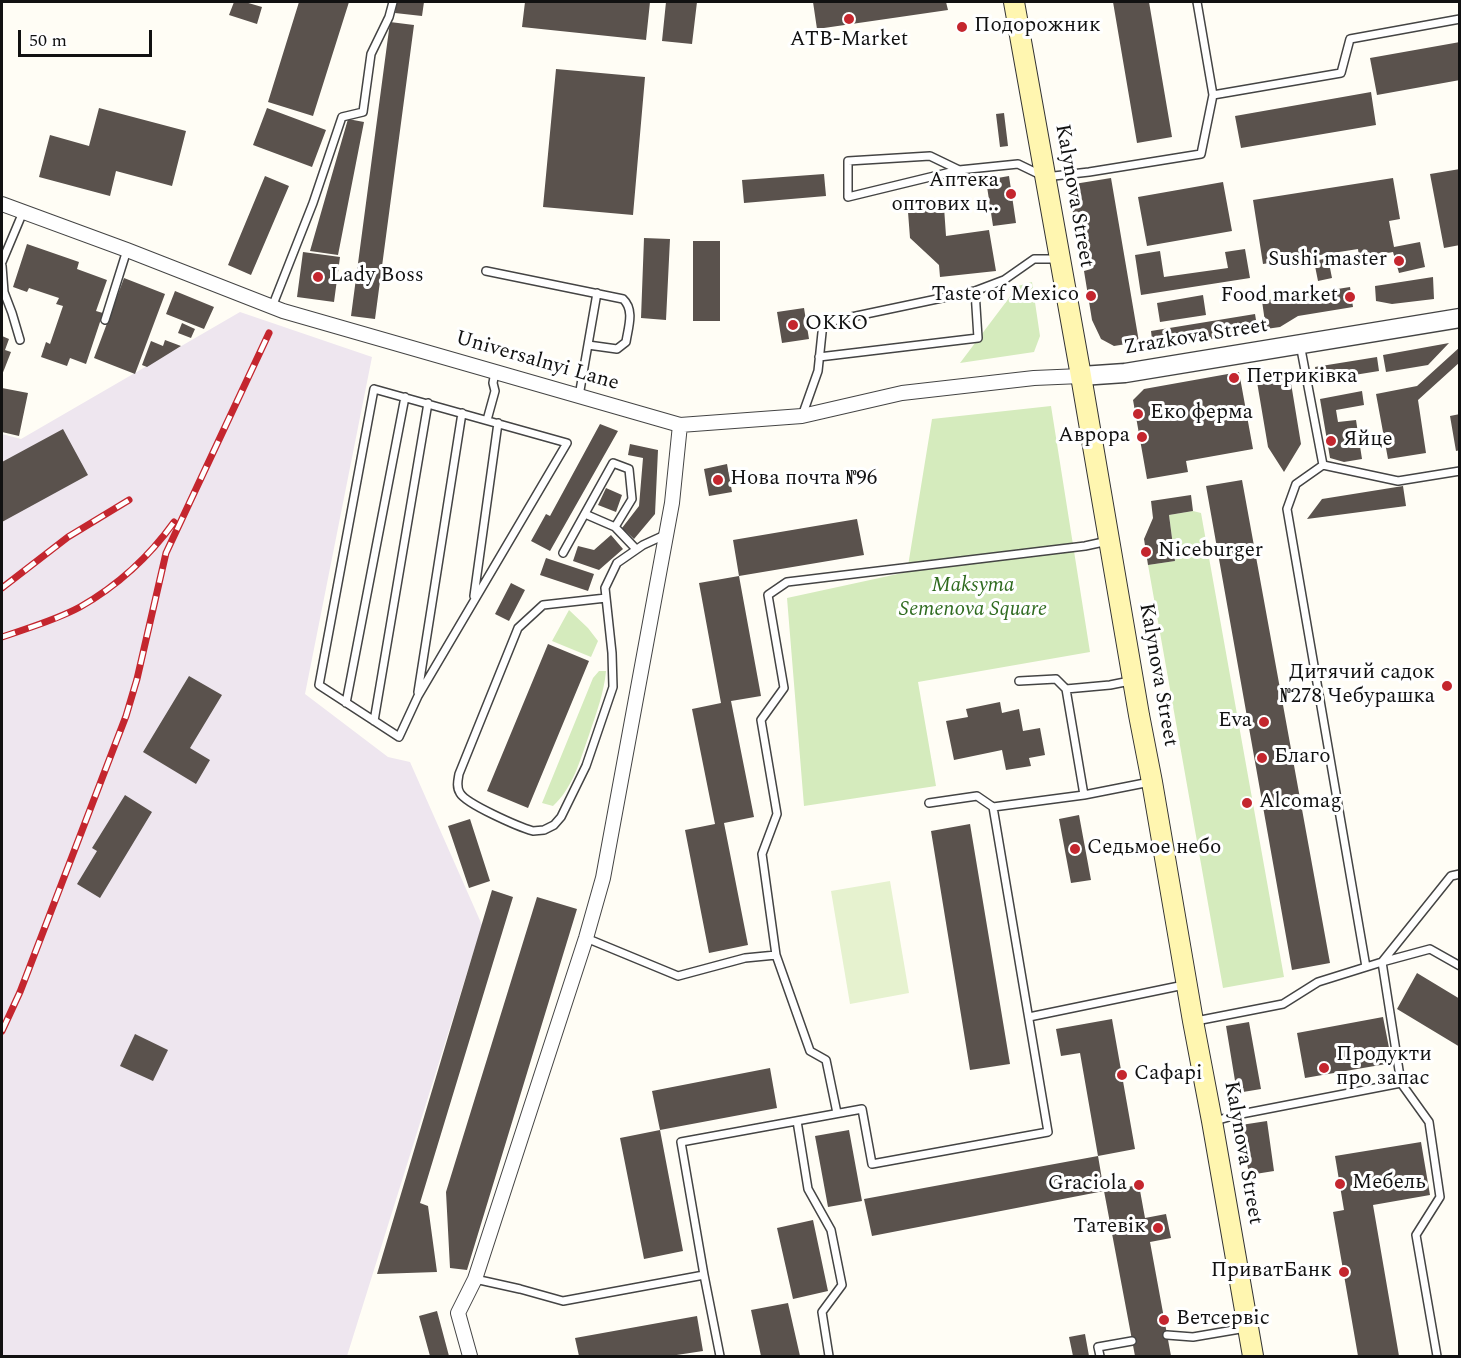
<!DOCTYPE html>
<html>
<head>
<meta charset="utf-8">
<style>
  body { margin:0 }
  #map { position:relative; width:1461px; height:1358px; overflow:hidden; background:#fffdf5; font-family:Spectral,serif }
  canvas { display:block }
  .frame { position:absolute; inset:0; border:3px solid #111; pointer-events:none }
  .scale { position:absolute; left:18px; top:30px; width:134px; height:27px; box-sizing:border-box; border:3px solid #111; border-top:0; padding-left:8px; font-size:18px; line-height:21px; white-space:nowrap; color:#111; -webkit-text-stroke:4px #fff; paint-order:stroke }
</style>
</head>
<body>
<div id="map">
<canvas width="1461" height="1358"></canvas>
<div class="frame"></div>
<div class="scale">50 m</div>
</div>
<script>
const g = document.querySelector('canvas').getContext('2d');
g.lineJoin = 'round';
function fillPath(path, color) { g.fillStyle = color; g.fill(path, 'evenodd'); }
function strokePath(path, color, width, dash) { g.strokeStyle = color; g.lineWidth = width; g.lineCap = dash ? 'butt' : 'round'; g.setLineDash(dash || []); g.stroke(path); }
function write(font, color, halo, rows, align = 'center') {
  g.font = font + ' Spectral,serif'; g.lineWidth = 6; g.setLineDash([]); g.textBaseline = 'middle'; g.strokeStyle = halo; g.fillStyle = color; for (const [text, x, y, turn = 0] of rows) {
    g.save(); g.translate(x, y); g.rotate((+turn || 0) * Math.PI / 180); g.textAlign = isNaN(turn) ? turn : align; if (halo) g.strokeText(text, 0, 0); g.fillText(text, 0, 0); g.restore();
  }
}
fillPath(new Path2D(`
  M240,312L372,357L305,694L388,757L410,762L482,925L347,1356H2V434L21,439Z`), '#eee6ef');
fillPath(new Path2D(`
  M1032,282L1040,336L1034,352L960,363L1018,286Z
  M1051,406L1090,652L918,682L936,786L804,806L787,598L907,572L932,419Z
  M1193,511L1201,513L1284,977L1223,988L1148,565L1175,561L1169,515Z
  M569,610L588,628L598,641L591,657L552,641Z
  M599,671H606C604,693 596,714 589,735C580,760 573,788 553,806L542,803L593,678Z`), '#d5ebbd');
fillPath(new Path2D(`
  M890,881L909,993L850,1004L831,891Z`), '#e6f2cf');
fillPath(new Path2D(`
  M234,2H245L262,7L257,24L229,15Z
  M299,2H349L313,116L268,102Z
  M397,2H424L422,16L395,13Z
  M525,2H650L646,40L522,27Z
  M666,2H697L692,44L662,41Z
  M813,2H946L948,10L817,29Z
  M1113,2H1149L1172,137L1137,143Z
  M390,22L414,25L375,319L351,316Z
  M1460,42V80L1377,95L1370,58Z
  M556,69L645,77L633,215L543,207Z
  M1371,92L1376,125L1241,148L1235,116Z
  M99,108L186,131L172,186L116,171L110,196L39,177L50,135L89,146Z
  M267,108L326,130L312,167L253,145Z
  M1004,113L1008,146L1000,147L996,114Z
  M348,119L364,122L338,255L310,251Z
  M1460,169V245L1444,248L1430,174Z
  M824,174L826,196L744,203L742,180Z
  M265,176L289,186L251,275L228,265Z
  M1009,176L1016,223L993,226L986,180Z
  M1111,178L1139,342L1114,346L1101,339L1092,320L1084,271L1091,269L1087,240L1078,241L1068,185Z
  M1393,178L1400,219L1389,221L1394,247L1420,242L1425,267L1399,273L1393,252L1359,258L1358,249L1263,264L1253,200Z
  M1223,182L1232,231L1147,246L1138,197Z
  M944,207L946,236L989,230L996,271L940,277L939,265L910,238L908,212Z
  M644,238L670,239L666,320L641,318Z
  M693,241H720V321H693Z
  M27,244L79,262L77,269L107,280L96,311L103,313L86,364L70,358L67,366L41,357L46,342L50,344L63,306L56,304L59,298L29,288L27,292L13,287Z
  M1245,249L1250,278L1141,295L1135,255L1160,251L1164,277L1228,268L1225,252Z
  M303,252L340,257L334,302L297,297Z
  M1328,258L1332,278L1318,281L1314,261Z
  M1433,277L1434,299L1392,304L1376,301L1375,286Z
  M124,278L165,294L135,374L94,358Z
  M1350,287L1353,307L1298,316L1280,327L1266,329L1262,301Z
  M175,291L214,307L204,329L166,314Z
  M1203,295L1206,315L1160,322L1157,303Z
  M804,308L809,339L782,343L777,312Z
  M1255,314L1258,332L1153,348L1151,331Z
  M182,323L195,329L191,338L178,333Z
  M2,336L9,339L5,350L11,352L2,375Z
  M165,340L181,346L147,367L142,365L151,341L163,346Z
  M1449,343L1428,365L1386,372L1383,355Z
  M1460,347V362L1418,400L1426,453L1388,459L1376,394L1417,386Z
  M1377,357L1379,371L1317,381L1315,367Z
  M1289,371L1301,444L1284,472L1268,447L1256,376Z
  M1239,372L1253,449L1186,461L1188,472L1147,479L1133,400L1144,389Z
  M2,388L28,393L19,436L2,432Z
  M1362,391L1364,405L1336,410L1338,422L1356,420L1362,459L1344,462L1330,458L1320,399Z
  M1460,414V450L1456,451L1450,416Z
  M600,424L618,431L550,551L531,541L546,514L550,516Z
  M63,429L88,475L2,522V462Z
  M630,444L658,450L655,514L634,539L622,528L639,506L643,458L628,455Z
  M727,464L732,492L709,496L704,469Z
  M1242,480L1330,963L1292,970L1206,486Z
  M1403,486L1406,506L1307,519L1322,499Z
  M606,488L622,495L616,512L598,505Z
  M1191,495L1193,511L1169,515L1175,561L1148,565L1144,539L1153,518L1151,501Z
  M857,519L864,555L739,576L761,696L731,701L754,817L724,823L748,945L709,953L685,830L715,824L692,709L721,703L699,583L739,576L733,540Z
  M611,535L623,549L599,570L573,561L578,546L594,550Z
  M546,558L594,574L588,591L540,575Z
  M511,583L525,590L509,621L495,614Z
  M548,644L589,661L528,808L487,791Z
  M189,676L222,695L190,748L210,760L196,784L143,752Z
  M1000,702L1002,713L1019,709L1023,731L1040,728L1045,755L1029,758L1031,766L1006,770L1002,750L954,760L946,721L968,717L966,709Z
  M125,795L152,812L100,898L77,884L97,851L92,848Z
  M1079,815L1091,880L1071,883L1059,819Z
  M470,819L490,881L469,888L448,826Z
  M970,824L1010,1064L970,1070L931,831Z
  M492,890L513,897L420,1203L428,1206L437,1272L377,1274Z
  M537,897L577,909L467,1270L450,1268L446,1192Z
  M1417,973L1460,999V1047L1397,1009Z
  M1383,1017L1392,1063L1305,1078L1297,1033Z
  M1112,1019L1135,1149L1098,1156L1080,1053L1061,1056L1056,1029Z
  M1249,1022L1261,1089L1237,1093L1226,1026Z
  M135,1034L168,1050L153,1081L120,1066Z
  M770,1068L777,1108L660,1130L652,1091Z
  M1267,1121L1274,1171L1249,1175L1241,1125Z
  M660,1130L683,1251L644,1259L620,1138Z
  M849,1130L862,1201L828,1207L815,1136Z
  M1421,1142L1430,1195L1373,1205L1399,1356H1358L1333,1212L1344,1210L1335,1156Z
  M1098,1156L1104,1191L872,1236L864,1199Z
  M1139,1185L1145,1218L1166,1214L1171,1238L1150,1242L1171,1356H1135L1104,1191Z
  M813,1220L828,1291L793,1299L777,1228Z
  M788,1303L800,1356H761L751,1310Z
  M437,1311L449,1356H430L419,1316Z
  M697,1316L703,1351L670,1356H579L575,1338Z
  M1085,1334L1089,1356H1073L1069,1337Z`), '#5a524d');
const service = new Path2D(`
  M1197,2L1213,95
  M959,170L848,197V161L930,156L959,170L1018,164L1045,177L1089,172L1201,154L1213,95L1341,73L1350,39L1460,19
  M2,262L23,212
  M2,266L4,292L12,313L20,340
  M486,271L623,299C635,310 628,328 626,342L617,349L588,345
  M272,307L313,203L342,117L363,112L371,54L389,17L393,2
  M105,320L127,250
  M1300,344L1323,465L1296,484L1287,509L1366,967L1382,962L1451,876L1460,874
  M819,357L978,338L975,291
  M374,389L567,443L418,696L399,737L319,685Z
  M579,396L597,293
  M802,416L818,371L823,323L975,291L1004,280L1034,259H1057
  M487,420L495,391L493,383L495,372
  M1323,465L1398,481L1460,471
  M585,514L615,527
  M563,553L613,463L629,469L632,499L615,527L636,549
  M474,596L498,423
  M606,598L543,605L518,628L459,774C458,780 456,787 460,793C466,804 519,827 533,831L544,830L554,825L561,817L586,766L613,687L612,653L605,588L617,563L643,545L667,534
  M1019,681L1056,679L1066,689L1110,685L1130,681
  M1066,689L1084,795
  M418,692L462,413
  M346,703L405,397
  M374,721L428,403
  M929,803L977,796L993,807L1084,795L1150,782
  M586,938L678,976L745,958L776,955L810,1051L826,1060L837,1113
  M776,955L762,854L777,814L761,720L784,688L768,595L787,582L1085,546L1108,541
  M1029,1017L1184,985
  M1196,1021L1283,1004L1318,982L1366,967
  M1401,1083L1382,962L1430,949L1460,966
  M797,1121L808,1189L831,1230L842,1285L822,1312L829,1356
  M1215,1121L1236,1115L1401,1083L1429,1122L1440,1197L1416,1235L1437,1356
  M704,1275L681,1142L862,1109L872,1164L1048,1132L993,807
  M475,1279L520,1289L563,1301L704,1275L720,1356
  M1167,1335L1193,1337L1246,1328
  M1100,1356L1098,1347L1132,1341`);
const minor = new Path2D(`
  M2,204L127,250L283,311L680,425L802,416L902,393L1034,378L1081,376
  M470,1356L458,1313L475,1279L586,938L603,878L672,503L680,425`);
const tertiary = new Path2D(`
  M1081,376L1125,373L1460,318`);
const secondary = new Path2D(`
  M1014,2L1081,376L1139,715L1152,782L1193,1021L1212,1121L1253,1356`);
strokePath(service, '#444', 10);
strokePath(minor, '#444', 16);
strokePath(tertiary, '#444', 21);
strokePath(secondary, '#333', 22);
strokePath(service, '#fff', 7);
strokePath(minor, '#fff', 14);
strokePath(tertiary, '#fff', 18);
strokePath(secondary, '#fff6b0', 20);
const rail = new Path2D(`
  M2,588L68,537L129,500
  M2,637C28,628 56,620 80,607C117,586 149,557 174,522
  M2,1031L20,992L126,716L137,679L166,553L269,333`);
strokePath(rail, '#c4262e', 7);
strokePath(rail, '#fff', 4.5, [14]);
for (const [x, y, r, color] of [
  [849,19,6,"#c4262e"],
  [962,27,6,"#c4262e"],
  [1011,194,6,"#c4262e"],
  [1399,261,6,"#c4262e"],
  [318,277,6,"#c4262e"],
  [1091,296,6,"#c4262e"],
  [1350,297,6,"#c4262e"],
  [793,325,6,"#c4262e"],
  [1234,378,6,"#c4262e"],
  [1138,414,6,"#c4262e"],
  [1142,437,6,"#c4262e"],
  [1331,441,6,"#c4262e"],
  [718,480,6,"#c4262e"],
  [1146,552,6,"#c4262e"],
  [1447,686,6,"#c4262e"],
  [1264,722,6,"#c4262e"],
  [1262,758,6,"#c4262e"],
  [1247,803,6,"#c4262e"],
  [1075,849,6,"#c4262e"],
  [1324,1068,6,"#c4262e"],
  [1122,1075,6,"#c4262e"],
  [1340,1184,6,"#c4262e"],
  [1139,1185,6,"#c4262e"],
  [1158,1228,6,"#c4262e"],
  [1344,1272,6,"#c4262e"],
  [1164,1320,6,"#c4262e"]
]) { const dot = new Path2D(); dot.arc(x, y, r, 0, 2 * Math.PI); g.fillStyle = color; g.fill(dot); strokePath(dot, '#fff', 2); }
write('21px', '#111', '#fff', [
  ["Подорожник",974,27],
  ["ATB-Market",849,41,"center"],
  ["Аптека",999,182,"right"],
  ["оптових ц‥",999,206,"right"],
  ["Sushi master",1387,261,"right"],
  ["Lady Boss",330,277],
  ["Taste of Mexico",1079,296,"right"],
  ["Food market",1338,297,"right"],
  ["OKKO",805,325],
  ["Петриківка",1246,378],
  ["Еко ферма",1150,414],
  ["Аврора",1130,437,"right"],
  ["Яйце",1343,441],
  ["Нова почта №96",730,480],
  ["Niceburger",1158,552],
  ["Дитячий садок",1435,674,"right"],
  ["№278 Чебурашка",1435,698,"right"],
  ["Eva",1252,722,"right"],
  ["Благо",1274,758],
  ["Alcomag",1259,803],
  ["Седьмое небо",1087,849],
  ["Продукти",1336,1056],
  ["про запас",1336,1080],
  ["Сафарі",1134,1075],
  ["Мебель",1352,1184],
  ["Graciola",1127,1185,"right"],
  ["Татевік",1146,1228,"right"],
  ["ПриватБанк",1332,1272,"right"],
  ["Ветсервіс",1176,1320]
], 'left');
write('21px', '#111', '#fff', [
  ["Kalynova Street",1073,196,80],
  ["Zrazkova Street",1196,338,-9],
  ["Universalnyi Lane",537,362,16],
  ["Kalynova Street",1157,675,80],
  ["Kalynova Street",1242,1153,80]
]);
write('italic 21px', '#2f6b1f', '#fff', [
  ["Maksyma",973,587],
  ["Semenova Square",973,611]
]);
</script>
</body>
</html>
